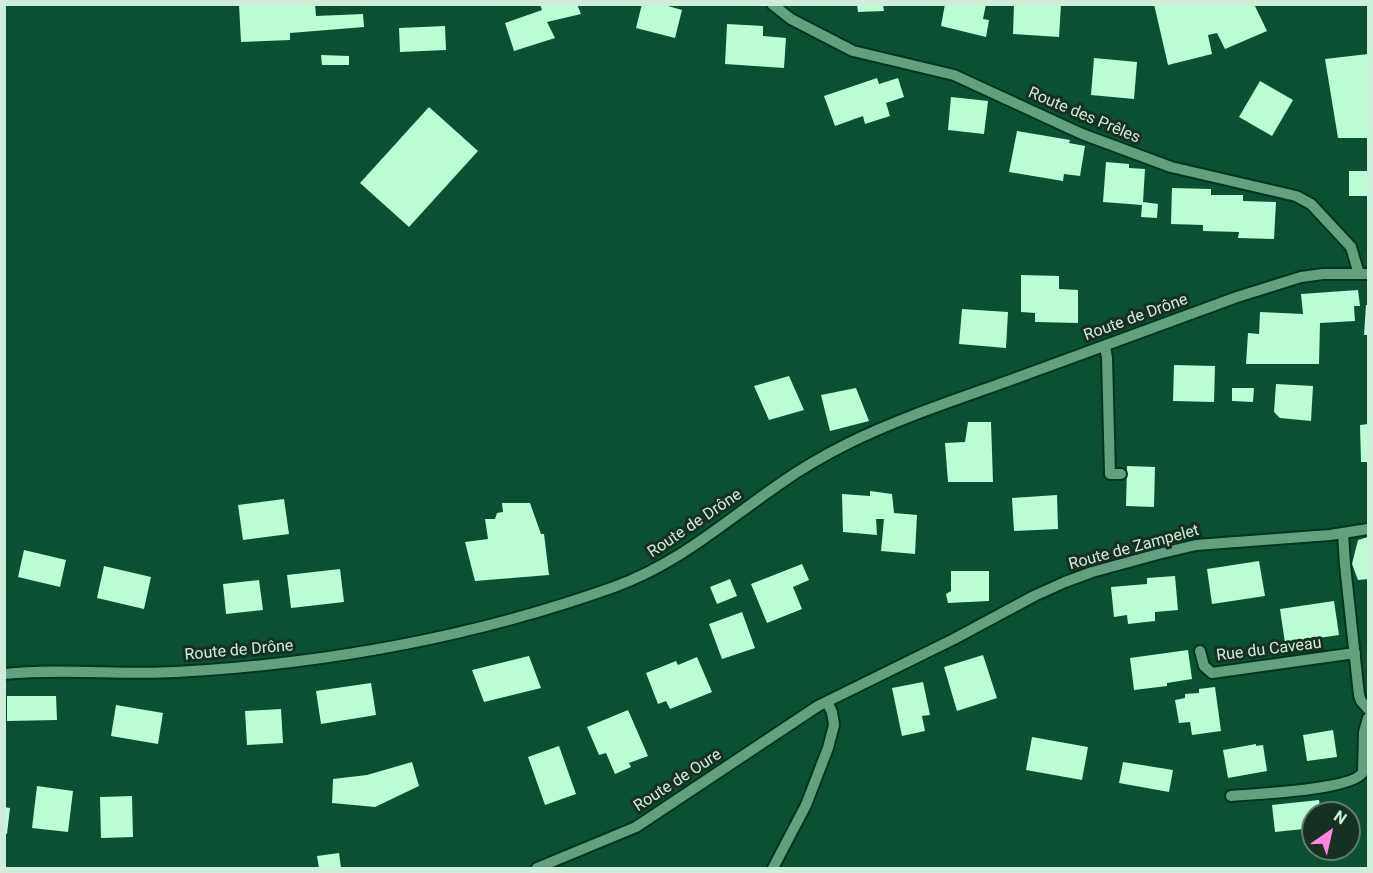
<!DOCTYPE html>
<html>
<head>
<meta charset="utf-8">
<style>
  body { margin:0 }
  #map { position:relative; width:1373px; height:873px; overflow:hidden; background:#095132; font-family:Roboto,sans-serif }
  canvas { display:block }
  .frame { position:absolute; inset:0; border:6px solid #ceeeda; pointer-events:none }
  .north { position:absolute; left:1301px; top:801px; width:60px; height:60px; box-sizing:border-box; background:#163022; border:2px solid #607c6c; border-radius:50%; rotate:34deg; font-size:16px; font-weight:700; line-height:24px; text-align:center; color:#ceeeda }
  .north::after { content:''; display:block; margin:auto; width:21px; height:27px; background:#ff85de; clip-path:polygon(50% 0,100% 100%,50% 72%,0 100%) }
</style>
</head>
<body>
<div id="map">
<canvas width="1373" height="873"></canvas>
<div class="frame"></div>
<div class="north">N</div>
</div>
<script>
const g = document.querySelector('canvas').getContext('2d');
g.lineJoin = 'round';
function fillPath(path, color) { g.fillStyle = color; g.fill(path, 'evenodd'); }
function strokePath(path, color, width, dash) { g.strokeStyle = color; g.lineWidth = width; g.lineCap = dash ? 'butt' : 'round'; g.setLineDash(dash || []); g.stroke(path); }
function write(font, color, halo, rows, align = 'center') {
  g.font = font + ' Roboto,sans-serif'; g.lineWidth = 6; g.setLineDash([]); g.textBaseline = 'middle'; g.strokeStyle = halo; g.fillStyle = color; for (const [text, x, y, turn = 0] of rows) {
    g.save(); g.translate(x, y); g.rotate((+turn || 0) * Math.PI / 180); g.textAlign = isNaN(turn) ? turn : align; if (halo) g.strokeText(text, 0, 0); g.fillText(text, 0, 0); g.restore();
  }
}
fillPath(new Path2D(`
  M239,4H315L316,16L363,14L364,27L290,33V40L241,42Z
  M540,4H577L581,14L547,22L555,38L514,51L505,23L542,10Z
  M642,4H661L682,10L675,38L636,28Z
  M857,4H883L884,11L858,12Z
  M945,4H986L983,19L989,20L986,37L941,26Z
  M1014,4H1061L1059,37L1013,34Z
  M1154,4H1254L1267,31L1225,49L1217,33L1208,35L1212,54L1168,65Z
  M727,24L763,26V36L786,38L784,68L725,64Z
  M445,26L446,50L400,52L399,28Z
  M1368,54V138H1338L1325,59Z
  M321,55L349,56V65H322Z
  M1094,58L1137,62L1134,99L1091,95Z
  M877,78L879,84L898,78L904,97L886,103L890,116L865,124L863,116L835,126L824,96Z
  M1260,81L1293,100L1272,136L1239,117Z
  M951,97L988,101L984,134L948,130Z
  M429,107L478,151L409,227L360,183Z
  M1017,131L1070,140L1069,143L1085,146L1080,176L1064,174L1063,181L1009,172Z
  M1106,162L1129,164V168L1145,169L1143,202L1158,204L1157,218L1141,217L1142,205L1103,202Z
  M1349,171H1368V196H1349Z
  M1172,188L1211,189V195H1243V201L1276,202L1274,239L1238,238L1239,232L1203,231V225L1171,224Z
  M1021,275L1059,276V289L1078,290V323L1035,322V313L1021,312Z
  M1358,290L1360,306H1354L1355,321L1320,323L1319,364H1246L1248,333L1259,334L1260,312L1303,314L1301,294Z
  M1366,305H1368V335H1364Z
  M962,309L1008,312L1006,348L959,344Z
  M1174,365L1215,366L1214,402L1173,401Z
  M789,376L804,410L769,420L754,386Z
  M1276,384L1313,386L1311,421L1280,418L1274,412Z
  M856,388L869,421L830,431L821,395Z
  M1232,388H1254L1253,402L1232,401Z
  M968,422H991L993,482H948L945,443L965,442Z
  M1368,424V462H1361L1360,425Z
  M1127,466L1155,467L1154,507L1126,506Z
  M870,491L892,494L894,513L917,515L915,554L881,551L884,519H876L877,535L843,532L842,494L870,496Z
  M1057,495L1058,529L1014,531L1012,498Z
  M284,499L289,534L243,540L238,505Z
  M502,503H530L541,534H544L549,575L475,581L465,542L488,539L485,519H495L497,513L503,512Z
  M1368,537V579L1358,580L1352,564L1358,540Z
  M24,550L66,560L60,587L18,577Z
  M1259,561L1265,596L1212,604L1207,569Z
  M802,564L809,580L793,587L802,609L767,623L751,584Z
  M104,566L151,577L144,609L97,598Z
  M340,569L344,602L291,608L287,575Z
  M951,571H989V601L948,603L946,594L951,591Z
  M1175,576L1178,610L1155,612V621L1128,624L1127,615L1114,617L1111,587L1147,584V578Z
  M730,579L737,596L717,604L710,587Z
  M259,580L263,610L226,614L223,584Z
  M1334,601L1339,635L1285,643L1280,609Z
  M742,612L755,648L722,659L709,624Z
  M1188,650L1192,679L1167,683V686L1134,690L1130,658Z
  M983,655L997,698L957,711L944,667Z
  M529,656L541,688L484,702L472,670Z
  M697,657L712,692L670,709L666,701L658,704L646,673L676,661L678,665Z
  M923,682L930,715L922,716L925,731L902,736L892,688Z
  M371,683L376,715L321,724L316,691Z
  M1215,687L1221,731L1192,735L1190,722L1179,723L1175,700L1185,698V694L1199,693V689Z
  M7,696H56L57,720L7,721Z
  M116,705L163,713L158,744L111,736Z
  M281,709L283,743L247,745L245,711Z
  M628,710L648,756L629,763L631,767L615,774L606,753L599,755L587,727Z
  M1333,730L1337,757L1307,761L1303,735Z
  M1032,737L1088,747L1082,780L1026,770Z
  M1256,744V746L1263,745L1267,771L1228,778L1223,750Z
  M559,746L576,794L545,805L528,757Z
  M412,762L419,786L375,807L332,803L333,779L367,775Z
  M1123,762L1173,770L1169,792L1119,783Z
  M37,786L73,791L68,832L32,828Z
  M132,796L133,837L101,838L100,797Z
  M1319,800L1321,811L1330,810L1331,813H1313V828L1275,832L1272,805Z
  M4,807L10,808L7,834L4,833Z
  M339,853L341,868H319L317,856Z`), '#bbfdd5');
const minor = new Path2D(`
  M772,4L791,19L853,51L954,75L1082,134L1171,167L1296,196L1311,204L1351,247L1359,274
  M1105,346L1107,358L1110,474H1121
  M1343,533L1345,565L1359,695L1361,701L1368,709
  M1200,651L1204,666L1212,673L1355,653
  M4,674C61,668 119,675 176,672C324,664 474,637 614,587C680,563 724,522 781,483C802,468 825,455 849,443C900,418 955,400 1008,381C1084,353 1160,325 1237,297L1301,277L1323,274H1368
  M1231,796C1254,794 1354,790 1363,772L1364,732L1368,718
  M537,868L636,827L818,706L954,639L1034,596L1065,582L1092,572L1158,554L1196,545L1330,535L1368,529
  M773,868L806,805L828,748L834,725L832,712L827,702`);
strokePath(minor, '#00331c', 14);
strokePath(minor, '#62a17e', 10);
write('16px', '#ceeeda', '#163022', [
  ["Route des Prêles",1084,116,23],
  ["Route de Drône",1136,318,-20],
  ["Route de Drône",695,524,-34],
  ["Route de Zampelet",1134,548,-15],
  ["Rue du Caveau",1269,650,-7],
  ["Route de Drône",239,651,-5],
  ["Route de Oure",678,781,-33]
]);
</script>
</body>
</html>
